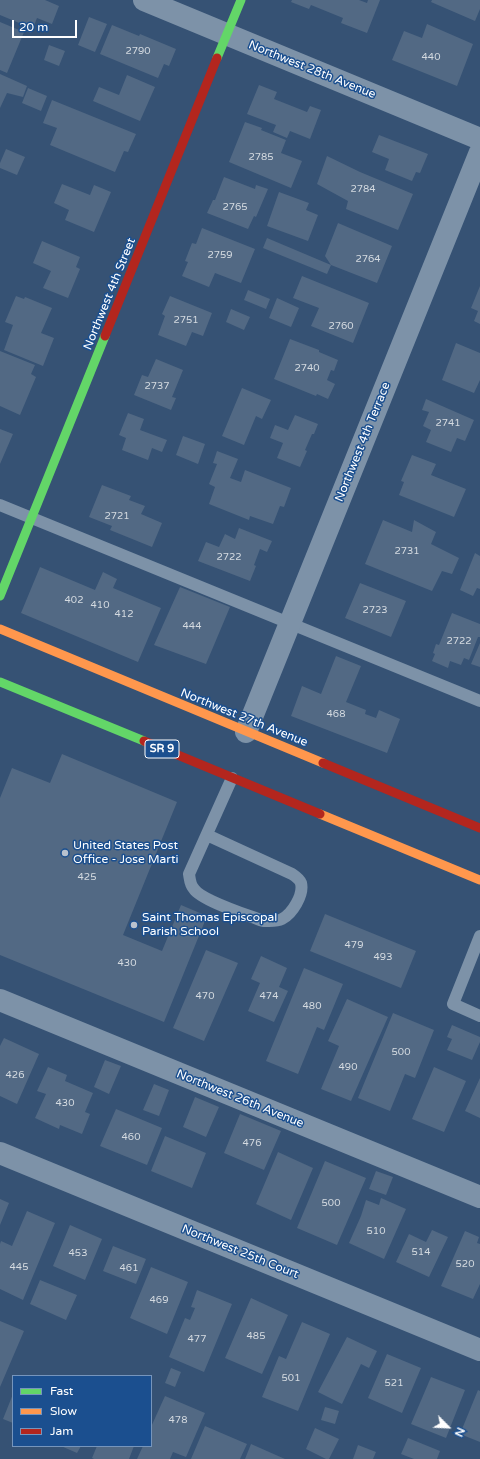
<!DOCTYPE html>
<html>
<head>
<meta charset="utf-8">
<style>
  body { margin:0 }
  #map { position:relative; width:480px; height:1459px; overflow:hidden; background:#365274; font-family:"Varela Round",sans-serif }
  canvas { display:block }
  .legend { position:absolute; left:12px; top:1375px; width:140px; height:72px; box-sizing:border-box; background:#1b4f8f; border:1px solid #7695bc; margin:0; padding:5px 7px; list-style:none; font-size:12px; color:#fff }
  .legend li { display:flex; align-items:center; gap:8px; height:20px }
  .legend b { width:20px; border:1px solid #7695bc }
  .north { position:absolute; left:428px; top:1407px; width:40px; height:40px; -webkit-text-stroke:3px #1b4f8f; paint-order:stroke; rotate:114deg; font-size:11px; font-weight:700; line-height:16px; text-align:center; color:#fff }
  .north::after { content:''; display:block; margin:auto; width:14px; height:18px; background:#fff; clip-path:polygon(50% 0,100% 100%,50% 72%,0 100%) }
  .scale { position:absolute; left:12px; top:20px; width:65px; height:18px; box-sizing:border-box; border:2px solid #fff; border-top:0; padding-left:5px; font-size:12px; line-height:14px; white-space:nowrap; color:#fff; -webkit-text-stroke:3px #1b4f8f; paint-order:stroke }
</style>
</head>
<body>
<div id="map">
<canvas width="480" height="1459"></canvas>
<ul class="legend">
<li><b style="height:5px;background:#63d668"></b>Fast</li>
<li><b style="height:5px;background:#ff974d"></b>Slow</li>
<li><b style="height:5px;background:#b3261e"></b>Jam</li>
</ul>
<div class="north">N</div>
<div class="scale">20 m</div>
</div>
<script>
const g = document.querySelector('canvas').getContext('2d');
g.lineJoin = 'round';
function fillPath(path, color) { g.fillStyle = color; g.fill(path, 'evenodd'); }
function strokePath(path, color, width, dash) { g.strokeStyle = color; g.lineWidth = width; g.lineCap = dash ? 'butt' : 'round'; g.setLineDash(dash || []); g.stroke(path); }
function write(font, color, halo, rows, align = 'center') {
  g.font = font + ' "Varela Round",sans-serif'; g.lineWidth = 3; g.setLineDash([]); g.textBaseline = 'middle'; g.strokeStyle = halo; g.fillStyle = color; for (const [text, x, y, turn = 0] of rows) {
    g.save(); g.translate(x, y); g.rotate((+turn || 0) * Math.PI / 180); g.textAlign = isNaN(turn) ? turn : align; if (halo) g.strokeText(text, 0, 0); g.fillText(text, 0, 0); g.restore();
  }
}
fillPath(new Path2D(`
  M0,0H45L59,6L52,24L37,18L31,33L22,30L24,25L0,15Z
  M292,0H359L367,3L368,0H380L367,33L341,23L343,18L311,5L309,9L291,2Z
  M432,0H480V9L475,21L431,2Z
  M89,17L107,24L95,52L78,45Z
  M0,22L24,32L7,73L0,70Z
  M427,24L473,44L457,86L392,60L404,31L422,38Z
  M112,25L139,36L140,34L176,49L169,66L164,64L158,78L100,54Z
  M49,45L65,51L59,66L44,60Z
  M0,74L27,86L23,97L7,93L0,108Z
  M127,75L155,87L140,121L93,101L99,87L119,95Z
  M259,85L277,92L274,99L307,112L310,106L321,110L310,139L290,131L287,138L273,132L276,125L247,114Z
  M28,88L47,96L41,111L22,103Z
  M52,100L136,134L128,152L124,151L115,172L50,145L57,128L43,123Z
  M245,122L262,128L261,130L286,140L281,153L302,161L291,188L229,162Z
  M379,135L428,154L420,173L416,172L412,181L385,170L389,159L372,152Z
  M6,149L25,157L17,175L0,168V163Z
  M327,156L360,172L413,194L398,230L346,209L348,201L317,184Z
  M224,177L255,189L256,185L268,189L256,217L254,216L248,229L207,213L213,200H215Z
  M62,184L90,195L94,185L111,192L94,232L65,220L69,210L54,203Z
  M279,192L309,203L306,210L318,215L308,241L267,226Z
  M338,223L392,246L377,283L331,265L327,274L263,248L267,238L331,265L325,256Z
  M202,228L255,249L241,283L215,273L209,287L182,276L188,262L185,261L192,243L196,244Z
  M42,241L80,257L76,267L80,269L68,298L43,288L51,271L33,263Z
  M302,276L369,303L353,343L311,326L319,308L293,298Z
  M480,286V324L474,321L478,311L471,308Z
  M248,290L270,299L266,309L244,300Z
  M16,296L24,299L25,297L52,308L41,333L54,338L43,366L4,350L13,325L5,322Z
  M170,296L212,313L203,336L192,332L186,346L158,335L165,316L162,314Z
  M277,298L299,308L291,327L269,318Z
  M231,309L250,317L244,330L226,322Z
  M290,339L319,350V352L338,360L334,371L331,370L327,380L335,384L328,399L317,394L316,396L274,379Z
  M456,343L480,353V380L474,393L442,380Z
  M0,351L35,365L31,374L36,377L20,415L0,406Z
  M156,359L183,370L172,397L176,398L171,410L134,395L142,375L148,377Z
  M242,388L271,400L262,419L256,416L244,445L222,436Z
  M426,399L474,420L465,441L457,438L451,452L426,442L431,430L423,426L429,412L422,410Z
  M128,413L144,419L140,430L167,440L162,452L152,448L148,460L122,450L126,438L119,435Z
  M295,415L318,424L314,434H312L305,450L307,451L300,467L277,458L283,443L270,438L275,425L288,430Z
  M0,429L13,434L0,464Z
  M183,436L205,444L198,464L176,455Z
  M217,451L238,459L230,478L241,482L245,470L291,488L284,507L280,506L273,524L250,516L249,520L209,504L215,487L209,484L217,464L213,463Z
  M412,455L436,464L431,475L466,489L454,517L399,495L404,482L401,481Z
  M102,485L131,496L129,500L145,506L141,514L162,523L152,547L110,530L112,526L89,517Z
  M383,520L412,532L414,520L436,532L431,544L459,558L452,574L442,571L432,591L365,564Z
  M239,528L272,541L267,552L260,549L254,565L256,566L250,581L198,561L206,542L219,547L225,534L235,539Z
  M475,553L480,556V589L477,588L473,596L460,590Z
  M40,567L95,590L103,572L117,579L113,588L161,608L138,662L21,613Z
  M360,583L406,601L391,637L345,618Z
  M180,587L230,607L206,664L154,645Z
  M452,613L480,624V637H478L469,660L464,658L461,665L450,661L448,668L432,661L435,654L433,653L436,644L439,645Z
  M480,643V667L471,664Z
  M336,656L361,666L346,702L366,710L365,714L376,718L379,710L400,719L387,753L291,716L302,686L321,694Z
  M62,754L177,802L123,935L162,951L181,905L207,916L164,1022L0,955V798L12,768L50,783Z
  M325,914L416,951L401,988L310,951Z
  M206,950L238,963L204,1041L173,1028Z
  M261,956L287,968L279,987L288,991L274,1022L248,1011L260,983L251,979Z
  M304,968L343,984L324,1030L317,1027L298,1074L266,1061Z
  M347,999L388,1017L351,1101L321,1089L339,1046L328,1041Z
  M393,1013L434,1030L415,1078L405,1074L390,1111L358,1098Z
  M452,1025L480,1037V1042L472,1060L447,1050L452,1039L447,1037Z
  M4,1038L39,1054L17,1104L0,1096V1046Z
  M105,1060L121,1066L109,1094L94,1087Z
  M48,1067L67,1075L65,1081L93,1093L85,1112L90,1114L82,1134L60,1125L59,1129L35,1118L46,1094L37,1091Z
  M434,1067L466,1081L444,1132L412,1119Z
  M480,1078V1118L465,1111Z
  M154,1084L169,1090L159,1116L143,1110Z
  M195,1097L219,1107L206,1137L183,1127Z
  M116,1109L162,1128L147,1165L100,1146Z
  M240,1114L281,1131L264,1170L224,1153Z
  M165,1136L206,1153L192,1188L151,1171Z
  M278,1152L313,1168L291,1220L256,1204Z
  M325,1161L366,1178L337,1245L297,1228Z
  M376,1171L393,1177L386,1195L369,1189Z
  M381,1198L406,1209L384,1259L349,1243L361,1216L366,1200L379,1205Z
  M0,1199L9,1203L0,1225Z
  M27,1211L55,1223L23,1300L0,1289V1244L1,1241L12,1246Z
  M70,1225L102,1239L85,1280L53,1266Z
  M432,1230L448,1237L429,1277L396,1262L409,1234L426,1242Z
  M465,1231L479,1237L477,1243L480,1244V1284L473,1299L441,1286Z
  M113,1246L146,1259L136,1284L103,1271Z
  M151,1267L188,1282L167,1334L130,1318Z
  M40,1280L77,1295L66,1320L30,1304Z
  M197,1290L232,1304L204,1372L169,1357L185,1318L190,1320L195,1308L191,1307Z
  M251,1298L288,1315L262,1374L225,1358Z
  M0,1321L24,1331L0,1387Z
  M302,1322L330,1334L298,1411L262,1397L279,1356L286,1359Z
  M347,1337L377,1351L369,1368L361,1364L342,1404L318,1392Z
  M387,1354L421,1368L402,1413L368,1398Z
  M171,1368L181,1372L175,1387L165,1383Z
  M431,1377L465,1390L446,1438L411,1424Z
  M478,1390L480,1391V1442L460,1434Z
  M13,1394V1423L3,1419Z
  M165,1396L205,1413L186,1457L173,1452L170,1459H137L143,1446H151V1427Z
  M325,1407L339,1411L335,1424L321,1420Z
  M205,1426L247,1444L240,1459H191Z
  M315,1428L339,1439L329,1459H326L306,1449Z
  M408,1438L440,1451L437,1459H414L401,1454Z
  M251,1444L285,1459H245Z
  M358,1445L376,1452L373,1459H353Z
  M61,1446H81L77,1453Z
  M97,1446H134L129,1459H94L92,1458Z`), '#526984');
strokePath(new Path2D(`
  M0,505L480,701
  M207,835L292,874C295,876 300,880 301,883C304,895 292,914 282,919C276,922 270,921 263,921C248,915 202,901 194,889C190,885 190,880 189,874L232,778
  M480,936L453,1004L480,1016`), '#7d92a8', 12);
strokePath(new Path2D(`
  M144,0L480,139
  M246,732L480,152
  M0,1000L480,1197
  M0,1153L480,1350`), '#7d92a8', 22);
strokePath(new Path2D(`
  M217,58L241,0
  M0,596L105,336
  M0,682L144,741`), '#63d668', 9);
strokePath(new Path2D(`
  M0,629L323,763
  M320,814L480,880`), '#ff974d', 9);
strokePath(new Path2D(`
  M105,336L217,58
  M144,741L320,814
  M323,763L480,828`), '#b3261e', 9);
for (const [x, y, r, color] of [
  [65,853,4,"#b9c2ce"],
  [134,925,4,"#b9c2ce"]
]) { const dot = new Path2D(); dot.arc(x, y, r, 0, 2 * Math.PI); g.fillStyle = color; g.fill(dot); strokePath(dot, '#1b4f8f', 1.5); }
write('10px', '#d4dae0', null, [
  ["2790",138,51],
  ["440",431,57],
  ["2785",261,157],
  ["2784",363,189],
  ["2765",235,207],
  ["2759",220,255],
  ["2764",368,259],
  ["2751",186,320],
  ["2760",341,326],
  ["2740",307,368],
  ["2737",157,386],
  ["2741",448,423],
  ["2721",117,516],
  ["2731",407,551],
  ["2722",229,557],
  ["402",74,600],
  ["410",100,605],
  ["2723",375,610],
  ["412",124,614],
  ["444",192,626],
  ["2722",459,641],
  ["468",336,714],
  ["425",87,877],
  ["479",354,945],
  ["493",383,957],
  ["430",127,963],
  ["470",205,996],
  ["474",269,996],
  ["480",312,1006],
  ["500",401,1052],
  ["490",348,1067],
  ["426",15,1075],
  ["430",65,1103],
  ["460",131,1137],
  ["476",252,1143],
  ["500",331,1203],
  ["510",376,1231],
  ["514",421,1252],
  ["453",78,1253],
  ["520",465,1264],
  ["445",19,1267],
  ["461",129,1268],
  ["469",159,1300],
  ["485",256,1336],
  ["477",197,1339],
  ["501",291,1378],
  ["521",394,1383],
  ["478",178,1420]
]);
for (const [x, y, w] of [
  [162,749,34]
]) { const box = new Path2D(); box.roundRect(x - w / 2, y - 9, w, 18, 3); g.fillStyle = '#1b4f8f'; g.fill(box); strokePath(box, '#fff', 1); }
write('bold 11px', '#fff', null, [
  ["SR 9",162,749]
]);
write('12px', '#fff', '#1b4f8f', [
  ["Northwest 28th Avenue",312,70,22],
  ["Northwest 4th Street",110,294,-68],
  ["Northwest 4th Terrace",363,442,-68],
  ["Northwest 27th Avenue",244,718,22],
  ["Northwest 26th Avenue",240,1099,22],
  ["Northwest 25th Court",240,1252,22]
]);
write('12px', '#fff', '#1b4f8f', [
  ["United States Post",73,846],
  ["Office - Jose Marti",73,860],
  ["Saint Thomas Episcopal",142,918],
  ["Parish School",142,932]
], 'left');
</script>
</body>
</html>
